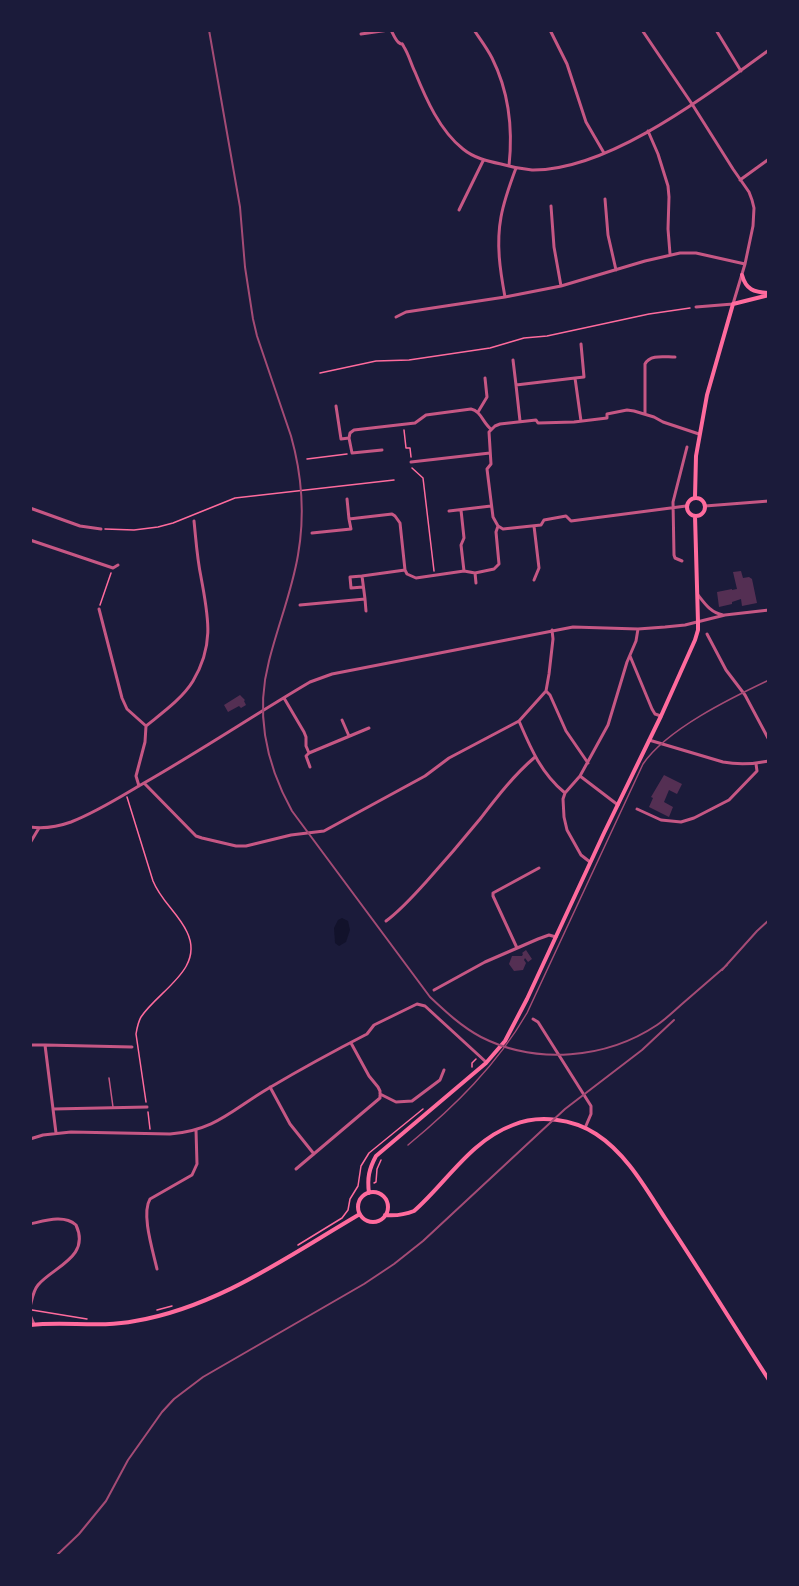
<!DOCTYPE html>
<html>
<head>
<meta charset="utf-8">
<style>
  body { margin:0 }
  #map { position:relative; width:799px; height:1586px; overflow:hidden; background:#1b1b3a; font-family:"Titillium Web",sans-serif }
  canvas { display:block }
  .frame { position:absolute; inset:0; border:32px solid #1b1b3a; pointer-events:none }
</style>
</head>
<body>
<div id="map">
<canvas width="799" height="1586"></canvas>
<div class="frame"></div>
</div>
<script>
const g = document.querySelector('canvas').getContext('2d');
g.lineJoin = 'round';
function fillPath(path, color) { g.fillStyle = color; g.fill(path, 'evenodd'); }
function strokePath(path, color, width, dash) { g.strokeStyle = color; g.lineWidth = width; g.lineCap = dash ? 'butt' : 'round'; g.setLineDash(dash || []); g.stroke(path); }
fillPath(new Path2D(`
  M342,918L348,921L350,930L346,942L339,946L335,943L334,928L338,920Z`), '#12122b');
fillPath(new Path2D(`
  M741,571L743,578L749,577L752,579L757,603L742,606L741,599L732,602V604L719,607L717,592L732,589V590L737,589L733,572Z
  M240,695L245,700L244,701L246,705L241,708L239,706L228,712L224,705Z
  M664,775L682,784L677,794L669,790L664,802L673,807L669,817L649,807L653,798L651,797Z
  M526,950L532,959L528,962L525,958L524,960L526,963L523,970L514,971L509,964L512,956H522L523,954L522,953Z`), '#542f53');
strokePath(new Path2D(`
  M320,373L376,361L409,360L490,348L524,338L547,336L649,314L690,308
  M404,430L406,448H410L411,457
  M307,459L347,454
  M412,468L423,478L434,571
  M105,529L134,530L158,527L173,523L235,498L394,480
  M100,605L111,573
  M127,797L153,881C161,901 178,913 187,932C205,969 159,990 141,1017C138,1022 137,1028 136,1034L146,1102
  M472,1067V1063L476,1059
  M148,1112L150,1129
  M374,1183L376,1182L377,1169L381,1160
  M298,1245L342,1218L348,1210L350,1199L358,1186L361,1166L369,1153L423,1109
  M32,1310L87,1319
  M157,1310L172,1306`), '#ff6b9d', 1.5);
strokePath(new Path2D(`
  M109,1078L113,1107`), '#c65784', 1.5);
strokePath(new Path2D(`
  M391,30C393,34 395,39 398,42C404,47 400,40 404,47C409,55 411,64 415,72C426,99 440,131 463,149C474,158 487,161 501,164C511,167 521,169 532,170C609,171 708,94 769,50
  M474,30C480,39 487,48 492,58C509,92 513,129 509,166
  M550,30L567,64L586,122L604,153
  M642,30L692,104L733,169L749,192L752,200L754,208L753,226L745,264L733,304L696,307
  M716,30L741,71
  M361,34L389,30
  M648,131L658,154L668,186L669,197L668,229L670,254
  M740,180L769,159
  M605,199L608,235L616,270
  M551,206L554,247L561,286
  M459,210L483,161
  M505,297C500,270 496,244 501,217C504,200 510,184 516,168
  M396,317L406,312L505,297L561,286L645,261L680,253H696L745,264
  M513,360L516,385
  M575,378L584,377L581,344
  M336,406L341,439L349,438
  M478,412L487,397L485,378
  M645,414V364C650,354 664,357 675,357
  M520,421L516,385L575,378L581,421
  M382,450L352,453L349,438L350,433L354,430L415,423L426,415L471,409C481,411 483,423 491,429
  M411,462L490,453
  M347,499L349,519
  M686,506L571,521L566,516L544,520L541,525L503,529L498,526L493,517L487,469L491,464L489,432L495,426L500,424L536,420L538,423L574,422L607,418V414L627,410L634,411L654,417L663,422L699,434
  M705,506L769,501
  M30,508L80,526L101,529
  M461,510L464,538L461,545L464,571
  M449,511L491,506
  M312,533L351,529L349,519L392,514L395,516L400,523L405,570
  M30,540L113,568L118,565
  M682,561L675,558L674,555L673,502L687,447
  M475,573L476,583
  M362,576L350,577L351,588L363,587
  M534,580L539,568L534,526
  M698,595C705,604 711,613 723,615
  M365,599L366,611
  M300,605L365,599L362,576L405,570L407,574L416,578L464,571L475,573L494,569L499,564L496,532L498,526
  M99,609L122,698L127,709L146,726
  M707,634L726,670L745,695L769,740
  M630,656L652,709L655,714L661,716
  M546,691L550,695L566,731L588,763
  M284,698L304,732L306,737V746L309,753L306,756L310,767
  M342,720L349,736
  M519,721C531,749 541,773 565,793
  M309,753L369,728
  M580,776L618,805
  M144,783L196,836L202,838L236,846H246L291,835L324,831L425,776L449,758L519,721L546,691L549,674L553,639L552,630
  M139,786L136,776L145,742L146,726C162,713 182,699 193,681C215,644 208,616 201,577C197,558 196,540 194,521
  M637,809L661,820L681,822L694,818L729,800L757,771L756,764
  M30,827C44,829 57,827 71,822C97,812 120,797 144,783C200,751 254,715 310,682L332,674L573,627L638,629L665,627L685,625L725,615L769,610
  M30,843L39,828
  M590,862L581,855L567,830L564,817L563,799L565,793L580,776L608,725L627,662L636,641L638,629
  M386,921C401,910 413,896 426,882C444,862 462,841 480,819C497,797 513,776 535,757
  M517,948L493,896V893L539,868
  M434,990L485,962L538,939L549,935L556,937
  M533,1019L538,1022L591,1106V1114L585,1128
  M30,1045H45
  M270,1087L290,1124L314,1154
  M380,1094L396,1102L412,1101L440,1080L444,1070
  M53,1109L147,1107
  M56,1133L45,1045L132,1047
  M30,1139L43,1135L71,1132L170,1134C215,1131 233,1109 269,1088C301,1069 334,1051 367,1034L374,1025L417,1004L425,1006L486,1062
  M296,1169L380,1098V1091L378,1087L369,1076L351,1043
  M30,1224C44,1221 64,1214 76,1225C91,1257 53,1267 38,1285C33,1291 32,1300 30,1307
  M157,1269C153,1251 141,1214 150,1199L192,1175L197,1164L196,1130
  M30,1315L34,1324`), '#c65784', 3);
strokePath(new Path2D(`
  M649,740L723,762C739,765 754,764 769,761`), '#c65784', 3);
strokePath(new Path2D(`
  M742,275C746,290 754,292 768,293
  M695,497L696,456L707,395L733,304L769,295
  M687 507a9 9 0 1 1 18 0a9 9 0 1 1-18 0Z
  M358 1207a15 15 0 1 1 30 0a15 15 0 1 1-30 0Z
  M369,1193C367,1178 369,1169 376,1156L486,1063L505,1041L527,999L604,833L661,716L695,640L698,630V622L695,516
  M385,1215C396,1216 404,1215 414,1211C447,1182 470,1141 513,1125C539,1114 573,1119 596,1134C627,1154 646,1189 665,1218C701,1272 734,1326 769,1380
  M30,1325C65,1321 100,1328 135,1321C218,1307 288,1256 360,1214`), '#ff6b9d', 4);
strokePath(new Path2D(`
  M408,1145C454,1107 497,1065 527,1013L643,764C667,729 731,698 769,680`), '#a44b75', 1.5);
strokePath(new Path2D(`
  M209,30L240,207L245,267L253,319L257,336L291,436C302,475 305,515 298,555C292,591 278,625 269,661C255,714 266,764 292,811L430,997C446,1012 462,1027 481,1037C536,1065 606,1059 657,1025C666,1019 674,1011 682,1004C697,991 712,978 727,965
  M722,970L757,931L769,920
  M56,1556L79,1534L106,1501L128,1460L162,1412L174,1399L203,1377L364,1284L394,1264L423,1241L565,1109L642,1050L674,1020`), '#a44b75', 2);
</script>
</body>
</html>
